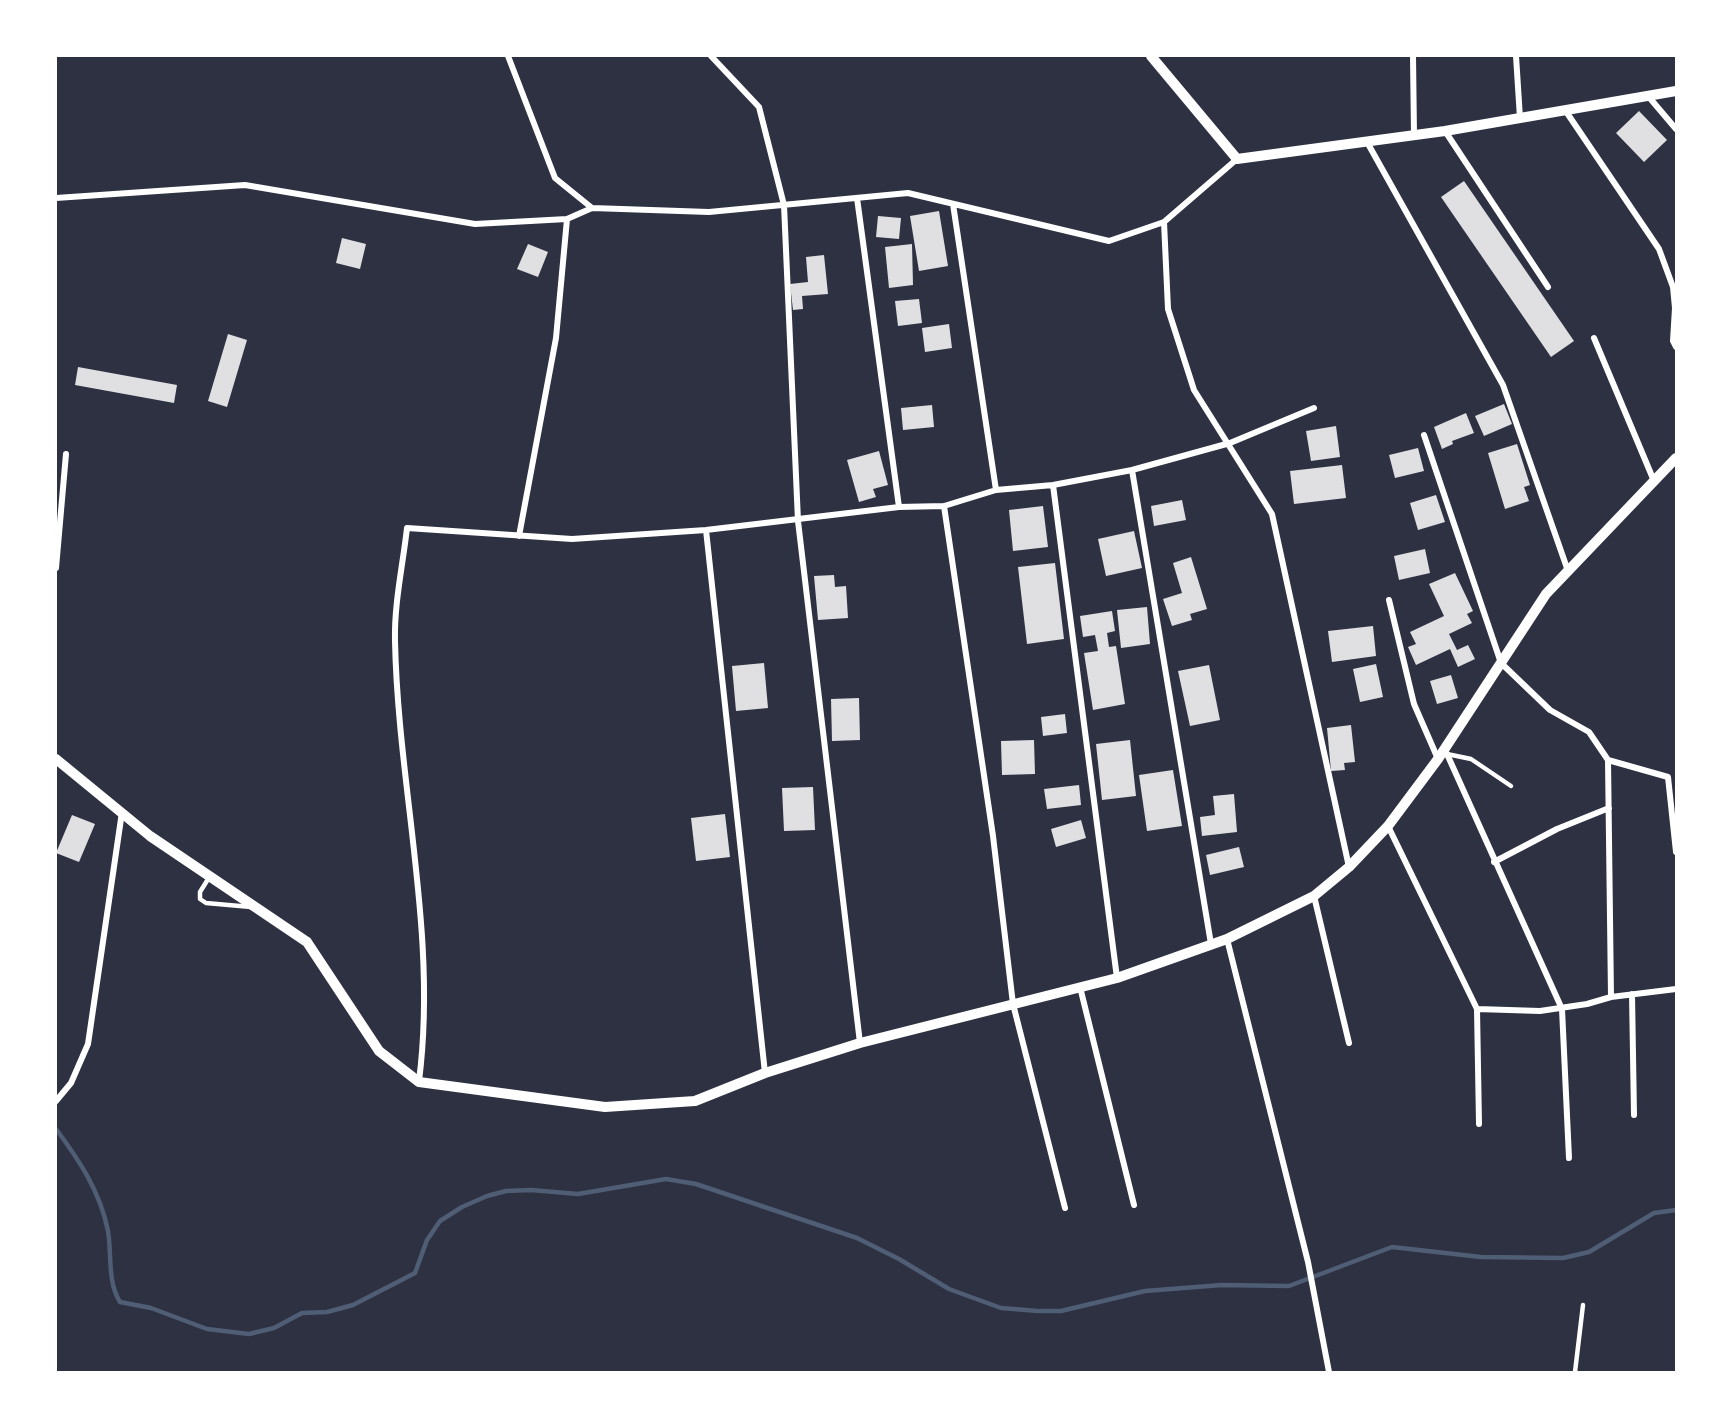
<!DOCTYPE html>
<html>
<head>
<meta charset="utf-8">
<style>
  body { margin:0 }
  #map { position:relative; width:1732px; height:1428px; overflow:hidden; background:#2d3142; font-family:Jost,sans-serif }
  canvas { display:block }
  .frame { position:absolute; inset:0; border:57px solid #fff; pointer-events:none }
</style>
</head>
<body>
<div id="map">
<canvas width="1732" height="1428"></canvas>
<div class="frame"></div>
</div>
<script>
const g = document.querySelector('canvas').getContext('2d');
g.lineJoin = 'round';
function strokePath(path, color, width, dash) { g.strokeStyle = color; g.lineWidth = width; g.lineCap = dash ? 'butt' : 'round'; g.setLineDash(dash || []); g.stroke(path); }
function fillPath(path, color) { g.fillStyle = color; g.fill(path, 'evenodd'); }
strokePath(new Path2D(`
  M56,1129C79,1160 100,1191 108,1231C112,1255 107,1281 120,1302L151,1308L207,1329L249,1334L274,1328L302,1313L327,1312L353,1305L415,1273L427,1240L440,1221L462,1207L487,1196L506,1191L531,1190L578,1194L666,1179L696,1184L857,1238L899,1259L949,1289L1001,1308L1038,1311H1061L1145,1291L1222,1285L1289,1286L1392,1247L1481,1257L1563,1258L1589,1252L1654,1213L1676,1210`), '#4f5d75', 4.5);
fillPath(new Path2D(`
  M1639,111L1667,140L1644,162L1616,133Z
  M1464,181L1574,341L1551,357L1441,197Z
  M939,211L948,266L919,271L910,216Z
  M878,216L901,218L899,239L876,237Z
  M342,238L366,244L360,269L336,263Z
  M528,244L548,252L538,277L517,269Z
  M912,244L913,285L889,288L885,247Z
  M824,255L828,294L802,296L803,309L793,310L790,284L808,282L806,257Z
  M919,299L922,323L898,326L895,301Z
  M949,324L952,348L925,352L922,328Z
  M228,334L247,340L227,407L208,401Z
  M78,367L177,385L174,403L75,385Z
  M1504,404L1512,424L1484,436L1475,416Z
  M932,405L934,427L903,430L901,408Z
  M1466,413L1474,433L1452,441L1453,444L1442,449L1434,427Z
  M1336,426L1340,457L1311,461L1306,431Z
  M1517,444L1530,485L1524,487L1529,501L1505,509L1488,453Z
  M1418,448L1424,471L1395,478L1389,455Z
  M879,451L888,485L873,489L876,497L859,502L847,460Z
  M1342,465L1346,498L1294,504L1290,471Z
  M1436,495L1445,522L1418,530L1410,503Z
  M1182,500L1186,520L1154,526L1151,506Z
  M1043,506L1048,547L1013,551L1009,510Z
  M1134,531L1142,568L1106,576L1098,539Z
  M1425,549L1430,573L1399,580L1394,556Z
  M1191,557L1207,609L1190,614L1192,620L1172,626L1163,599L1182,593L1173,563Z
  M1055,563L1064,639L1027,644L1018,567Z
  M1455,573L1473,611L1467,614L1472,623L1449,634L1457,650L1468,645L1475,659L1458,667L1450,649L1416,665L1408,647L1416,644L1410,632L1444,616L1429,584Z
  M834,575L835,587L846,586L848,618L818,620L814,576Z
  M1147,607L1150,644L1121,648L1117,610Z
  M1112,611L1115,631L1107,633L1109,647L1116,646L1125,704L1093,710L1084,653L1098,651L1095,635L1083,637L1080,616Z
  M1373,626L1376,656L1332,662L1328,631Z
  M764,663L768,708L736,711L732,666Z
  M1376,664L1383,697L1360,702L1353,669Z
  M1209,665L1220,720L1190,726L1178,671Z
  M1451,675L1458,698L1437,704L1430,681Z
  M859,698L860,740L832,741L831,699Z
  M1065,714L1067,733L1043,736L1041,717Z
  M1351,725L1355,762L1344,763L1345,770L1331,771L1327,728Z
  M1034,740L1035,774L1002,775L1001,741Z
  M1130,740L1136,796L1102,800L1096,744Z
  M1173,770L1182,826L1147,831L1139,775Z
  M1079,785L1081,805L1047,809L1044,789Z
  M813,787L815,830L784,831L782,788Z
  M1234,794L1237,832L1202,836L1200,817L1215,815L1213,796Z
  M725,814L730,857L696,861L691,818Z
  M72,815L95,824L79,862L56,853Z
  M1081,820L1086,838L1056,847L1051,829Z
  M1239,847L1244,867L1210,875L1206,855Z`), '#e0e0e3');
strokePath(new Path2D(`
  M1447,754L1471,759L1511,786
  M210,876L200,892V899L206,903L251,907
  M1575,1372L1583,1305`), '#fff', 4.5);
strokePath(new Path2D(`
  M508,56L555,178L592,208
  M711,56L759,107L784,205L798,521L860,1043
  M1413,56L1414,135
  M1516,56L1520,118
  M1648,96L1676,129
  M1565,110L1659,249L1673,287L1675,308L1673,341L1676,347
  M1445,131L1548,287
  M1367,142L1503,385L1568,571
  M56,198L245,185L475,224L567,219L592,208L709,212L908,193L1109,241L1164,222L1237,159
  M857,198L899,507
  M953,204L996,490
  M1164,222L1168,309L1194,390L1272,514L1349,867
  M1594,338L1654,481
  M1424,435L1501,663L1550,710L1589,732L1608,760L1611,997
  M1132,470L1211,944
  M1053,485L1117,978
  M944,506L993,836L1013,1004L1065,1208
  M706,530L765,1073
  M519,536L556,338L567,219
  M56,568L66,454
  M1389,600L1414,704L1438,759
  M1443,751L1447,754L1562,1009L1569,1158
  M1608,760L1668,777L1676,852
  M1388,826L1477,1009L1479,1124
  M1494,862L1557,829L1609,808
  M1314,896L1349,1043
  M1227,939L1308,1262L1329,1372
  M1080,987L1134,1205
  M1632,994L1634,1115
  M1477,1009L1540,1011L1587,1004L1611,997L1676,989
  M419,1081C438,934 398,788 395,641C394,604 403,564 407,528L572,539L706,530L899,507L944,506L996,490L1053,485L1132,470L1230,443L1314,408
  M56,1101L71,1083L88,1044L122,812`), '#fff', 6);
strokePath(new Path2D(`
  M1151,56L1237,159L1445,131L1676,91
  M56,759L150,836L307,942L379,1051L419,1082L605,1107L695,1101L765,1073L860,1043L1117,978L1227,939L1314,896L1349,867L1388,826L1438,759L1546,594L1676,458`), '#fff', 10);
</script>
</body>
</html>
